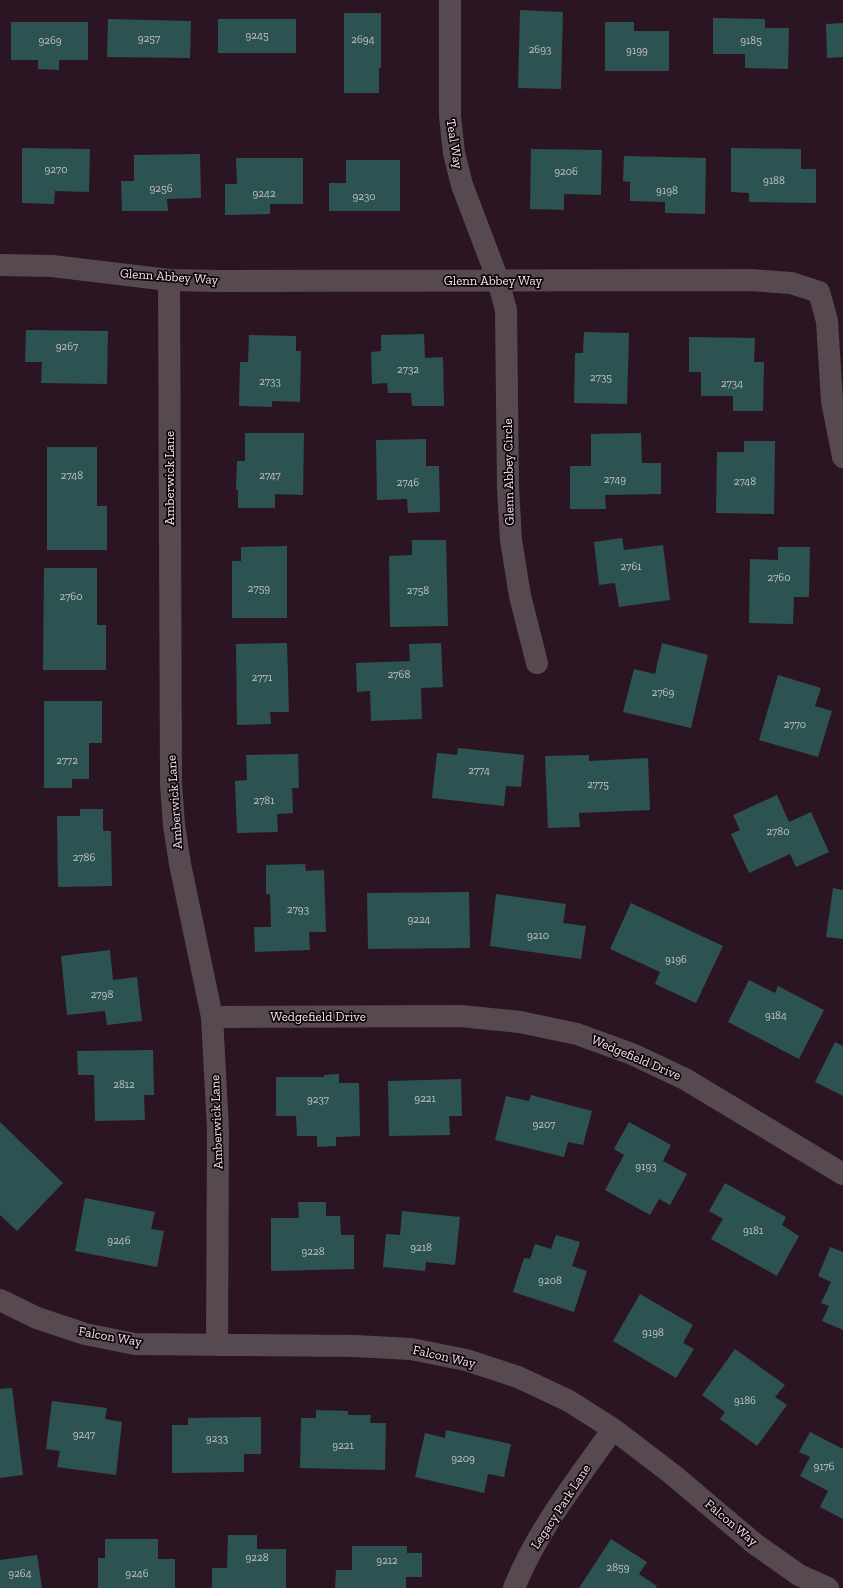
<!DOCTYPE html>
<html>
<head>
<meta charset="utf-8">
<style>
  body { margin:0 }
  canvas { display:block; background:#2c1522 }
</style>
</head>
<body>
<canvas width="843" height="1588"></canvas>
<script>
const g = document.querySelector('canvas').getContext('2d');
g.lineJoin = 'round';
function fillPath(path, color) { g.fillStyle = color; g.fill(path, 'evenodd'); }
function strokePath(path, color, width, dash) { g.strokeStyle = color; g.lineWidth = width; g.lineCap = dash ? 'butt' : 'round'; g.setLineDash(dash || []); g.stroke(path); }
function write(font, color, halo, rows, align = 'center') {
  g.font = font + ' "Zilla Slab",serif'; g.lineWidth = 3.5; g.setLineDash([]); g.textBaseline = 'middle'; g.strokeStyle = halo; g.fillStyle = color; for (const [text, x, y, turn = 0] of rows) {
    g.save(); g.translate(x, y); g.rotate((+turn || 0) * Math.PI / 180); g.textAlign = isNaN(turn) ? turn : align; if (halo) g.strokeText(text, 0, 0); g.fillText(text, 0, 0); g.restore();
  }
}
fillPath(new Path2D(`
  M520,10L563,12L561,89L518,88Z
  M344,13H381V68H379V93H344Z
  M713,18L765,19V28H789L788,69L745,68V54H713Z
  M108,19L191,21L190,58L107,57Z
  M218,19H296V53H218Z
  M11,22H88V60H59V70L38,69V60H11Z
  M605,22H634V31H669V71H605Z
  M843,23V57L827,58L826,24Z
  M22,148L90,149L89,192L55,191L54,204L22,203Z
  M731,148L801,149V169H816V203L749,202V193L731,192Z
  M531,149L602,150L601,195L564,194V210L530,209Z
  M200,154L201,198L167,199L168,211H122L121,181H134V155Z
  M624,156L706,158L705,214L665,213V202L630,201V182L623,181Z
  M236,158H303V204H270V214L225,215V184H237Z
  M346,160H400V211H329V183H346Z
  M26,330L108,331L107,384L41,383L42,362H25Z
  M584,332L629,333L627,404L574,403L575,353H583Z
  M424,334L425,358L443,357L444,406H412L411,393H388L387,383L372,384L371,352L381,351V335Z
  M249,335L296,336V351H301L300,402L272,401V407L239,406L240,362H248Z
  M689,337L755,338L754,362H764L763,411H733V396H701V372H689Z
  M245,433H304L303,495L275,494V508H238V490H236L237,461H245Z
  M641,433L642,463H661V494L605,495L606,509H570V466H591V434Z
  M426,439V466H439L440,512L408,513L407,499L377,500L376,440Z
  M744,441H775L774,514L716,513L717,452H744Z
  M47,447H97V506H107V550H47Z
  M622,538L624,550L663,545L670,600L619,607L615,583L599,585L594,542Z
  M412,540H446L448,626L390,627L389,556L412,555Z
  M287,546V618H232V561H241V547Z
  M778,547H810L809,597H794L793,624L749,623L750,559L778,560Z
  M44,568H97V625H106V670H43Z
  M287,643L289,712H270L271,724L237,725L236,644Z
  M441,643L443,687L421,688L422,719L371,721L370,691L357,692L356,663L410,661L409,644Z
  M662,643L708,655L691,728L623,712L634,669L655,674Z
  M778,675L821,688L815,706L832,711L818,757L759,740Z
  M44,701H102V743H89V779H72V788H44Z
  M458,748L524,755L521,787L506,786L504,806L432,798L437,753L457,755Z
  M298,754L299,788H292L293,813L277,814L278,832L237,833L235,781L247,780L246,755Z
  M589,755V761L648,758L650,810L579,813L580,827L548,828L545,756Z
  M777,795L789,822L811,812L829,852L796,867L790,854L749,873L731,834L740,830L733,815Z
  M80,809H103V831H111L112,886L58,887L57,816H80Z
  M305,864L306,871L324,870L326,932H309L310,950L255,952L254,927H271L270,894H266V865Z
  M833,888L843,890V939L826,937Z
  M469,892L470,948L368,949L367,893Z
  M496,894L566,904L563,923L586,926L581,959L490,946Z
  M631,903L723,946L696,1003L655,984L660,972L610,949Z
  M110,950L113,980L137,977L142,1021L107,1025L105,1011L67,1015L61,956Z
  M749,980L775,993L778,986L824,1010L799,1059L728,1022Z
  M835,1042L843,1046V1096L815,1082Z
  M153,1050L154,1095H144L145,1120L95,1121L94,1075H78L77,1051Z
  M339,1074V1083H359L360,1136L336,1137V1146L317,1147V1136H297L296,1116H276V1077H324V1075Z
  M461,1079L462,1116H449L450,1135L389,1136L388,1081Z
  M531,1095L592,1111L583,1145L568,1142L564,1157L495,1140L506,1096L529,1101Z
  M0,1122L63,1183L17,1231L0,1215Z
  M629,1122L671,1145L663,1161L687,1174L670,1205L659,1199L650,1215L605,1190L624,1155L614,1149Z
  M725,1183L786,1217L782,1225L799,1236L777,1276L711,1239L723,1219L709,1211Z
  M85,1198L155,1212L151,1229L164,1231L157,1267L75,1251Z
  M298,1202H326V1216H340L341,1235H354V1269L271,1271V1218H299Z
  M402,1211L460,1217L455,1265L426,1262L425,1271L383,1267L386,1234L400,1235Z
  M556,1235L580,1242L572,1266L587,1271L574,1312L513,1292L524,1258L530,1259L535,1244L551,1249Z
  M830,1247L843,1252V1330L822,1321L829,1306L821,1303L831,1282L818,1276Z
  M640,1294L693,1325L683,1343L694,1349L676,1378L613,1341Z
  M735,1349L785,1385L775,1397L787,1405L757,1446L720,1419L725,1412L702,1395Z
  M12,1388L23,1475L0,1478V1389Z
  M52,1401L107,1408L105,1419L122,1422L116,1475L57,1467L60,1451L46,1449Z
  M316,1410L348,1411V1415H371L370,1423H386L385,1470L300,1468L301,1418H316Z
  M261,1417V1454H244V1472L172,1473V1425H188V1418Z
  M446,1430L511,1444L504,1477L488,1474L484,1493L415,1477L425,1433L445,1438Z
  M810,1432L843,1449V1519L820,1507L828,1491L800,1476L810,1457L799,1452Z
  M228,1535H257V1549H286V1588H212V1568H227Z
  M105,1539H158V1559H175V1588H98V1558H105Z
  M611,1539L647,1562L639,1574L657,1586L656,1588H579Z
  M352,1546H407V1553H422V1577H406V1588H335L336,1570H352Z
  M37,1555L42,1588H0V1560Z`), '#2c5251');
strokePath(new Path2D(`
  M450,0V116L454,153L462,185L498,280L506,310L508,488L511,540L520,596L537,663
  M0,265L52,266L169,280L220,281L750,280L791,283L819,292L827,321L832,401L843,457
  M169,280L171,784L174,825L180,864L212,1017L218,1129L217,1345
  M212,1017L461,1016L520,1022L577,1034L632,1054L685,1079L843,1174
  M0,1300L37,1318L85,1334L135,1344L355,1346L411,1349L466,1360L518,1377L569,1401L613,1429L672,1474L755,1544L799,1575L828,1588
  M514,1588C537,1530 578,1479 613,1429`), '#564a50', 22);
write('11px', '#c2bfc4', null, [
  ["9245",257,36],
  ["9257",149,39],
  ["2694",363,40],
  ["9269",50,41],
  ["9185",751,41],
  ["2693",540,50],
  ["9199",637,51],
  ["9270",56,170],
  ["9206",566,172],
  ["9188",774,181],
  ["9256",161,189],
  ["9198",667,191],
  ["9242",264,194],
  ["9230",364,197],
  ["9267",67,347],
  ["2732",408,370],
  ["2735",601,378],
  ["2733",270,382],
  ["2734",732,384],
  ["2748",72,476],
  ["2747",270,476],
  ["2749",615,480],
  ["2748",745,482],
  ["2746",408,483],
  ["2761",631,567],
  ["2760",779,578],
  ["2759",259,589],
  ["2758",418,591],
  ["2760",71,597],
  ["2768",399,675],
  ["2771",262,678],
  ["2769",663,693],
  ["2770",795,725],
  ["2772",67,761],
  ["2774",479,771],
  ["2775",598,785],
  ["2781",264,801],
  ["2780",778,832],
  ["2786",84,858],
  ["2793",298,910],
  ["9224",419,920],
  ["9210",538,936],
  ["9196",676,960],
  ["2798",102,995],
  ["9184",776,1016],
  ["2812",124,1085],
  ["9221",425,1099],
  ["9237",318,1100],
  ["9207",544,1125],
  ["9193",646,1167],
  ["9181",753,1231],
  ["9246",119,1241],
  ["9218",421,1248],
  ["9228",313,1252],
  ["9208",550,1281],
  ["9198",653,1333],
  ["9186",745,1401],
  ["9247",84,1435],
  ["9233",217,1439],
  ["9221",343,1446],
  ["9209",463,1459],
  ["9176",824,1467],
  ["9228",257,1558],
  ["9212",387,1561],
  ["2859",618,1568],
  ["9264",20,1574],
  ["9246",137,1574]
]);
write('13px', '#f4e3eb', '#0e050a', [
  ["Teal Way",454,144,81],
  ["Glenn Abbey Way",169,277,4],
  ["Glenn Abbey Way",493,281],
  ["Glenn Abbey Circle",509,472,-91],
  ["Amberwick Lane",170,478,-90],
  ["Amberwick Lane",175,802,-94],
  ["Wedgefield Drive",318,1017],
  ["Wedgefield Drive",636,1058,23],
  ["Amberwick Lane",217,1122,-92],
  ["Falcon Way",110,1337,10],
  ["Falcon Way",444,1357,13],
  ["Legacy Park Lane",561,1507,-57],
  ["Falcon Way",731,1523,40]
]);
</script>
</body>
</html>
